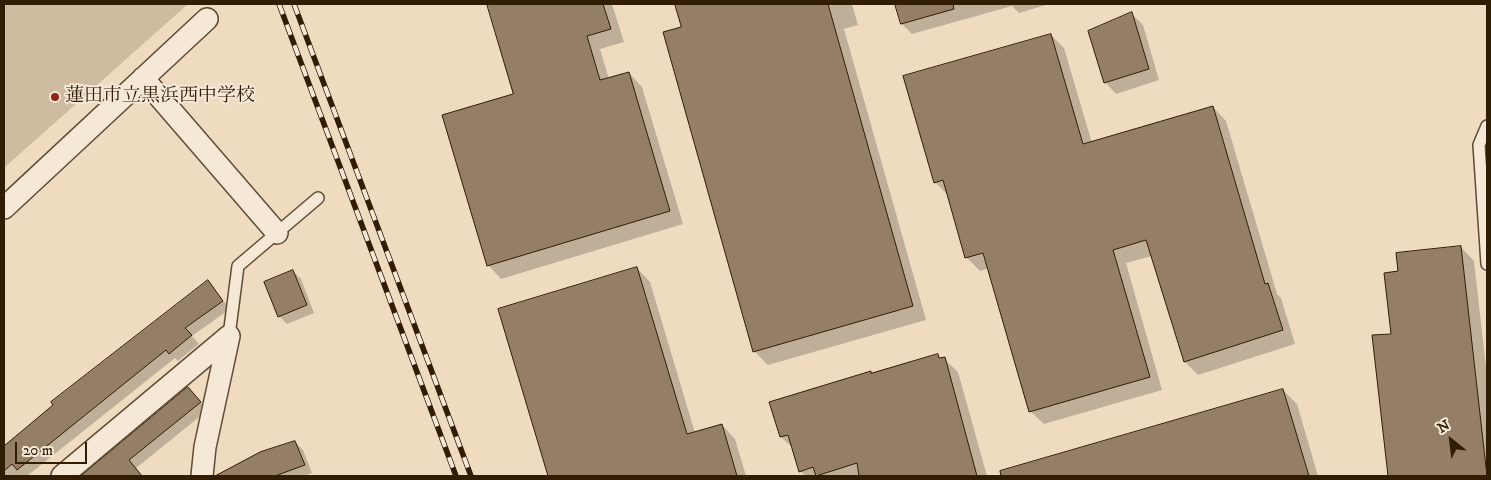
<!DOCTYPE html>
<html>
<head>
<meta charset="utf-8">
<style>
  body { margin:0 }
  #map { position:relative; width:1491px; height:480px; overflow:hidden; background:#efdbc0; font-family:"IM FELL DW Pica",serif }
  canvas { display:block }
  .frame { position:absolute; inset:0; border:5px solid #311c04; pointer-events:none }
  .north { position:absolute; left:1426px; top:415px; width:50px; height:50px; -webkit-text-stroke:4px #f5e8d6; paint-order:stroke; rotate:331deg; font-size:14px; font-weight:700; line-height:20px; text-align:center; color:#311c04 }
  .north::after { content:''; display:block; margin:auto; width:18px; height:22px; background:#311c04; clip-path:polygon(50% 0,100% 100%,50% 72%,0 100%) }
  .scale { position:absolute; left:15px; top:442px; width:72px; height:22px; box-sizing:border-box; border:2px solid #311c04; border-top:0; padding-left:6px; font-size:15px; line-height:18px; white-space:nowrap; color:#311c04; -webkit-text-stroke:4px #f5e8d6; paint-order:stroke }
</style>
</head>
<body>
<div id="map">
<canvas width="1491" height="480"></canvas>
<div class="frame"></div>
<div class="north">N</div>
<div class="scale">20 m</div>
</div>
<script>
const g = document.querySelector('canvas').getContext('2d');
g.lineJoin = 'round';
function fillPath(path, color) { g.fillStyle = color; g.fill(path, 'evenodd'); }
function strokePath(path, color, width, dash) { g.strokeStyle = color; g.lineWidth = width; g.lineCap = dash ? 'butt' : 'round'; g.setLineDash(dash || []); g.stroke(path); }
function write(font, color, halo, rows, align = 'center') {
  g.font = font + ' "IM FELL DW Pica","Noto Serif JP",serif'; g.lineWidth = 4; g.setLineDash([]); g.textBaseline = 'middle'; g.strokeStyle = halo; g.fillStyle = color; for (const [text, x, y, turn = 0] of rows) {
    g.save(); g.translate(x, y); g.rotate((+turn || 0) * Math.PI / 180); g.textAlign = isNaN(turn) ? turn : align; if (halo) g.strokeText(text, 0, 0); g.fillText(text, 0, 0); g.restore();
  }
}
fillPath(new Path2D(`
  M4,4H188L4,168Z`), '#cfbba0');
fillPath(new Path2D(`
  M488,4H612L624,42L600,49L609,79L629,73L642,87L683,224L501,279L488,265L515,95Z
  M676,4H852L858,25L844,29L926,320L768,365L754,351Z
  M896,4H1049L1019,13L1012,6L912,34L902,24Z
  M1132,14L1143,25L1159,80L1116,94L1105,82Z
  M1051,35L1064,48L1092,143L1213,107L1226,121L1277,294L1281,298L1295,344L1198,375L1185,362L1152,256L1126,263L1162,390L1044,424L1030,411L989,268L980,271L966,257L949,196L935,182Z
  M1461,247L1474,261L1487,376V476H1389L1374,337L1392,335L1399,272Z
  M637,268L650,282L695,433L722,425L735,439L746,476H549L499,309Z
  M293,271L301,279L314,313L287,324L279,316Z
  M208,282L230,309L192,336L199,344L178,361L175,358L27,476H4V446Z
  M938,355L941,359H944L958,372L987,476H910L906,465L870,476H806L800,471L794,449L781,437L771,403L870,372L872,374Z
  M188,388L208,410L136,468L142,476H83Z
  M1283,390L1297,404L1318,476H1031L1027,464Z
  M295,442L303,450L312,473L304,476L220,475Z`), '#0003');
const building = new Path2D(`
  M487,4H603L611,29L587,36L600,80L629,72L670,211L487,266L442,115L513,94Z
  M675,4H828L913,306L753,352L663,32L681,27Z
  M895,4H953L954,9L901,24Z
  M1132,12L1149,69L1104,83L1088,31Z
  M1051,34L1083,144L1213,106L1265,284L1268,283L1283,330L1184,362L1146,240L1113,250L1150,377L1029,412L983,253L965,258L943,180L934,183L903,76Z
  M1461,246L1487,476H1388L1372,335L1391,334L1384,273L1398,271L1396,253Z
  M637,267L687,434L722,424L737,476H548L498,309Z
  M293,270L307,305L278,317L264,282Z
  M208,280L223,301L185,328L192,335L169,354L166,350L17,470L12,464L4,471V446L53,405L51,402Z
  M938,354L939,358L945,357L977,476H859L857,463L816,476L813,467L799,472L788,435L780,437L769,402L871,371V373Z
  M188,387L201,402L129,460L142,476H81Z
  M1283,389L1309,476H1001L1000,471Z
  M295,441L305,465L275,476H215L260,452Z`);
fillPath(building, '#947f66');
strokePath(building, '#311c04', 1);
const service = new Path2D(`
  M1487,126L1479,145L1487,264
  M229,336L238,266L318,198`);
const minor = new Path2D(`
  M143,78L277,233
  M4,208L207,19
  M62,476L229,336L205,447L202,476`);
strokePath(service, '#604c33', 14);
strokePath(minor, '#604c33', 24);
strokePath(service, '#f5e8d6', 11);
strokePath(minor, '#f5e8d6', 21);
const rail = new Path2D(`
  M279,4L456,476
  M294,4L471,476`);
strokePath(rail, '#311c04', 5.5);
strokePath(rail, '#f5e8d6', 4, [11]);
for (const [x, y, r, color] of [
  [55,97,5,"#8f2418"]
]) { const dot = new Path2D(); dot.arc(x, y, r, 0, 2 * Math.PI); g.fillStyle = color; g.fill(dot); strokePath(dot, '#f5e8d6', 2); }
write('19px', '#311c04', '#f5e8d6', [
  ["蓮田市立黒浜西中学校",65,97]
], 'left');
</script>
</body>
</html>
